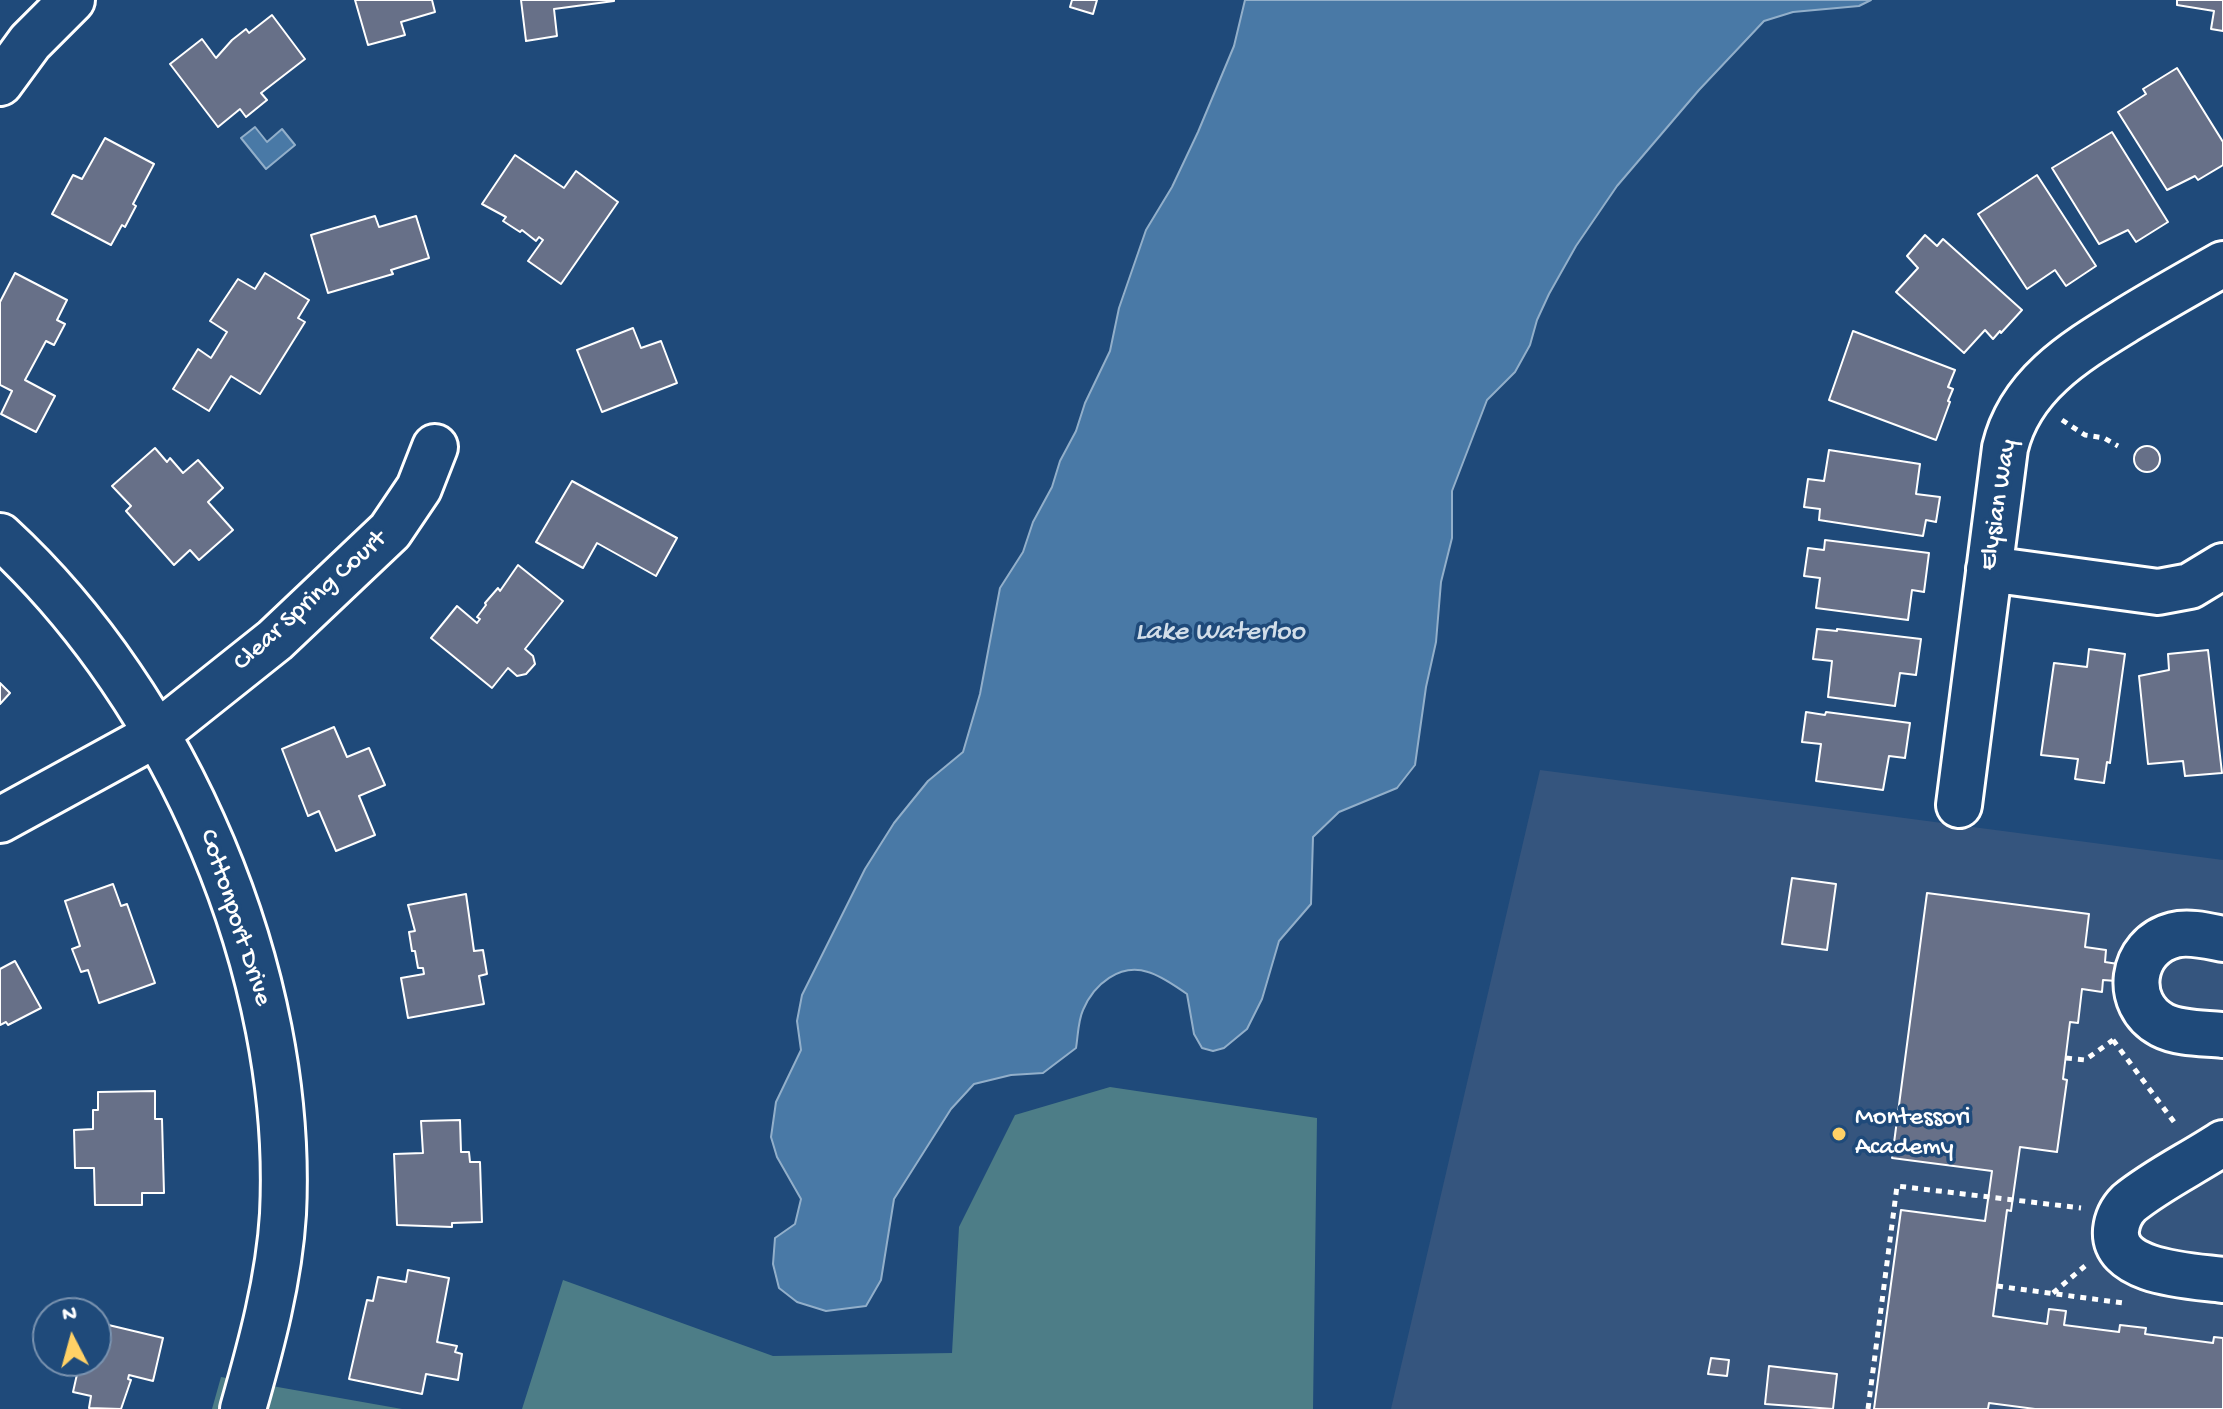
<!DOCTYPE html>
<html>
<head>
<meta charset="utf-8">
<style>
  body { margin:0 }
  #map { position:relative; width:2223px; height:1409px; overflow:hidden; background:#1f4a7a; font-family:"Gochi Hand",sans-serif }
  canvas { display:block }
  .north { position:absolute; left:32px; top:1297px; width:80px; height:80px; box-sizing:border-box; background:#1f4a7a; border:2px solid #7992af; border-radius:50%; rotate:354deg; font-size:22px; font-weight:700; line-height:32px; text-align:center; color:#fff }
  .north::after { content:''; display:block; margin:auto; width:28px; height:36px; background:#ffd166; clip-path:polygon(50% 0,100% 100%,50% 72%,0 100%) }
</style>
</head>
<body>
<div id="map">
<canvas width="2223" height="1409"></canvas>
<div class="north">N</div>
</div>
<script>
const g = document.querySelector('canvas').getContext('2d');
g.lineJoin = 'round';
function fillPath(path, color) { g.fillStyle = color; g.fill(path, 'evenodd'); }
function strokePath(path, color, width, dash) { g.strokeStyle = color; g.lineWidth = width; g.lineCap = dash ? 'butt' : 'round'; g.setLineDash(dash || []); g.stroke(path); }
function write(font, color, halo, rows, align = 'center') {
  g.font = font + ' "Gochi Hand",sans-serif'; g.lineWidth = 7; g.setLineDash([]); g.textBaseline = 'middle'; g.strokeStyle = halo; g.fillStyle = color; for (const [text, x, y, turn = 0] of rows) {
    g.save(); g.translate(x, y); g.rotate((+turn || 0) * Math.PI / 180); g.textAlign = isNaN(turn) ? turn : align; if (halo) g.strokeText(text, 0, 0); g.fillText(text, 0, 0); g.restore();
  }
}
fillPath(new Path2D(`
  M1540,770L2223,860V1409H1391Z`), '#35557e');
fillPath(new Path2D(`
  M1110,1087L1317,1118L1313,1409H522L563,1280L773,1356L952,1353L959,1227L1015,1115Z
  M221,1377L402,1409H212Z`), '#4d7d87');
const water = new Path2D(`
  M1245,0H1871L1859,6L1793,12L1764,21L1699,90L1617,186L1576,246L1549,294L1537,320L1530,345L1515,372L1487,400L1452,491V538L1441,582L1436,642L1426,687L1415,765L1397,788L1339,812L1313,837L1311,904L1279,941L1262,999L1247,1029L1224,1048L1213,1051L1202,1048L1194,1034L1187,994C1175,986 1162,976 1148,972C1120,963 1094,984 1083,1010C1078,1021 1078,1036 1076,1048L1043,1073L1011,1075L974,1084L951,1109L894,1199L881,1280L866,1306L826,1311L797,1302L779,1288L773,1264L775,1238L795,1224L801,1199L777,1157L771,1137L776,1102L801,1050L797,1021L802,995L865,869L894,823L928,781L963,752L980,694L1000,588L1023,552L1033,522L1052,487L1060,461L1076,431L1085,403L1110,351L1119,308L1146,230L1172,187L1198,132L1234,46Z
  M255,127L267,142L282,129L295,145L266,169L241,138Z`);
fillPath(water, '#4979a6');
strokePath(water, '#92afca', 2);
const building = new Path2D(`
  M355,0H432L435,12L401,22L405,35L368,45Z
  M521,0H614V1L554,9L557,36L526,41Z
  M1072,0H1097L1093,14L1070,7Z
  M2177,0H2223V31L2211,29L2214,11L2177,5Z
  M272,15L305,59L261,93L267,100L246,117L240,109L218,127L170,64L202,39L216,58L232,40L246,29L249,33Z
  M2177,68L2223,142V165L2198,180L2195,176L2167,190L2118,112L2146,94L2143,89Z
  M2112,132L2168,222L2136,242L2128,230L2099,244L2052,168Z
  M105,138L154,164L133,204L136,206L125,227L122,225L111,245L52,214L73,175L82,179Z
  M515,155L564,188L576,171L618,202L561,284L528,261L543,240L539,237L536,241L522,230L520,232L503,221L506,217L482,204Z
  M2037,175L2096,266L2066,286L2055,270L2027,289L1978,214Z
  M375,216L379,227L416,216L429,258L391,270L393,274L328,293L311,235Z
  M1925,235L1937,246L1943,239L2022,310L2001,333L2000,331L1993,339L1985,330L1964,353L1896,292L1918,268L1907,256Z
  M15,273L67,300L57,320L65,324L54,345L46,341L25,380L55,396L36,432L1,414L12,391L0,385V302Z
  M265,273L309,300L298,318L305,322L260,394L231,376L209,411L173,389L198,349L211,358L227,332L210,321L238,279L255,289Z
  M633,328L641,348L661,341L677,383L602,412L577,350Z
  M1853,331L1955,370L1948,387L1953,389L1948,401L1950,402L1936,440L1829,400Z
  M2134 459a13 13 0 1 1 26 0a13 13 0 1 1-26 0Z
  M155,448L167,462L170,458L183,473L198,460L223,488L208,502L233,530L199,560L190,550L174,565L126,511L131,506L112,486Z
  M1829,450L1920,464L1916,494L1940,497L1936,522L1926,520L1923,536L1819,520L1820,509L1804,507L1808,479L1824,481Z
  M572,481L677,538L656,576L597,543L583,568L536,542Z
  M1825,540L1929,553L1924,592L1912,590L1908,620L1816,608L1820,578L1804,576L1808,548L1824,550Z
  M518,565L563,601L525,649L533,656L535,664L526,674L517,676L508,668L492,688L431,638L457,606L477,623L480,619L477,617L486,605L485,603L498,588L500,591Z
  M1817,629L1837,631V629L1921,639L1916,675L1900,673L1895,706L1828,697L1832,661L1813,659Z
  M2089,649L2125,654L2110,763L2107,762L2104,783L2075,779L2078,759L2041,755L2054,663L2087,667Z
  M2208,650L2222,773L2185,776L2183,761L2148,764L2139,676L2169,670L2168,654Z
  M0,683L10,693L0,704Z
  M1806,712L1825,715L1826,712L1910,723L1905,758L1889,756L1883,790L1816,781L1821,744L1802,742Z
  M334,727L347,757L369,748L385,785L359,796L375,835L336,851L319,811L308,816L282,749Z
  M1792,878L1836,884L1827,950L1782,944Z
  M113,884L121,906L127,904L155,983L99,1003L88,970L81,972L72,949L80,946L65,901Z
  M1927,893L2089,914L2085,947L2106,950L2105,962L2118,964L2116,981L2103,980L2102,992L2082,989L2078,1023L2070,1022L2063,1079L2067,1080L2057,1152L2020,1147L2011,1211L2007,1210L1993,1316L2047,1324L2049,1309L2066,1311L2064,1325L2119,1332L2120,1325L2146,1328L2145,1334L2213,1343L2214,1337L2223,1338V1409H2035L1989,1403L1988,1409H1874L1901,1210L1985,1221L1992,1171L1892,1158Z
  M466,894L474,951L483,950L487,974L479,976L484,1004L408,1018L401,978L424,974L423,968H418L415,951H412L409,932L415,931L408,905Z
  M15,961L41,1008L8,1025L6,1022L0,1025V969Z
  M155,1091V1119H162L164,1193H142V1205H95L94,1168H75L74,1130L93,1129V1110H98V1092Z
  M460,1120L461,1152H469L470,1162H480L482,1222L452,1223V1227L397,1225L394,1154L423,1153L421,1121Z
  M408,1270L449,1278L437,1342L457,1346L455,1352L462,1354L458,1380L426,1374L422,1394L349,1379L367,1300L373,1301L378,1277L406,1282Z
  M96,1322L163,1338L153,1381L129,1375L128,1379L131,1380L121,1409L89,1408L91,1396L73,1392L80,1361H96Z
  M1711,1358L1729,1360L1727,1376L1708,1374Z
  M1769,1366L1837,1374L1833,1409L1765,1404Z`);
fillPath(building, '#677088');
strokePath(building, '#fff', 2);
const minor = new Path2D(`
  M0,83L30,42L72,0
  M0,536C177,699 295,973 283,1214C279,1280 261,1346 243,1409
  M1989,569L2158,592L2190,586L2223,566
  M1959,805L2005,448C2020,384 2076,351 2128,319C2159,300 2191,282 2223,264
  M0,820L157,734L275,640L390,531L419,488L435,447
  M2223,939C2208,936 2189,931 2174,935C2130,946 2123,1004 2162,1025C2179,1034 2204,1033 2223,1035
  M2223,1143C2193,1163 2157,1180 2129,1203C2122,1210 2117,1220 2116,1230C2112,1274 2194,1276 2223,1280`);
strokePath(minor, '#fff', 50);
strokePath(new Path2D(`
  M2062,420L2085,435L2104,438L2118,446
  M2113,1040L2177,1126
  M2066,1058L2085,1060L2113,1040
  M1997,1286L2123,1303
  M2053,1293L2085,1266
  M1868,1409L1897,1186L2081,1208`), '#fff', 5, [6, 6]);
strokePath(minor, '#1f4a7a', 44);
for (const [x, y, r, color] of [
  [1839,1134,8,"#ffd166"]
]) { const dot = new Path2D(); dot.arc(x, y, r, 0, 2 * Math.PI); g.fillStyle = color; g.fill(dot); strokePath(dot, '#1f4a7a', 3); }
write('26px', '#fff', '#1f4a7a', [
  ["Elysian Way",2000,505,-81],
  ["Clear Spring Court",311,602,-42],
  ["Cottonport Drive",234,918,72]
]);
write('26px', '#fff', '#1f4a7a', [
  ["Montessori",1855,1119],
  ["Academy",1855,1149]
], 'left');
write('italic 28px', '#d2dee9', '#1f4a7a', [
  ["Lake Waterloo",1220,634]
]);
</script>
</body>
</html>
